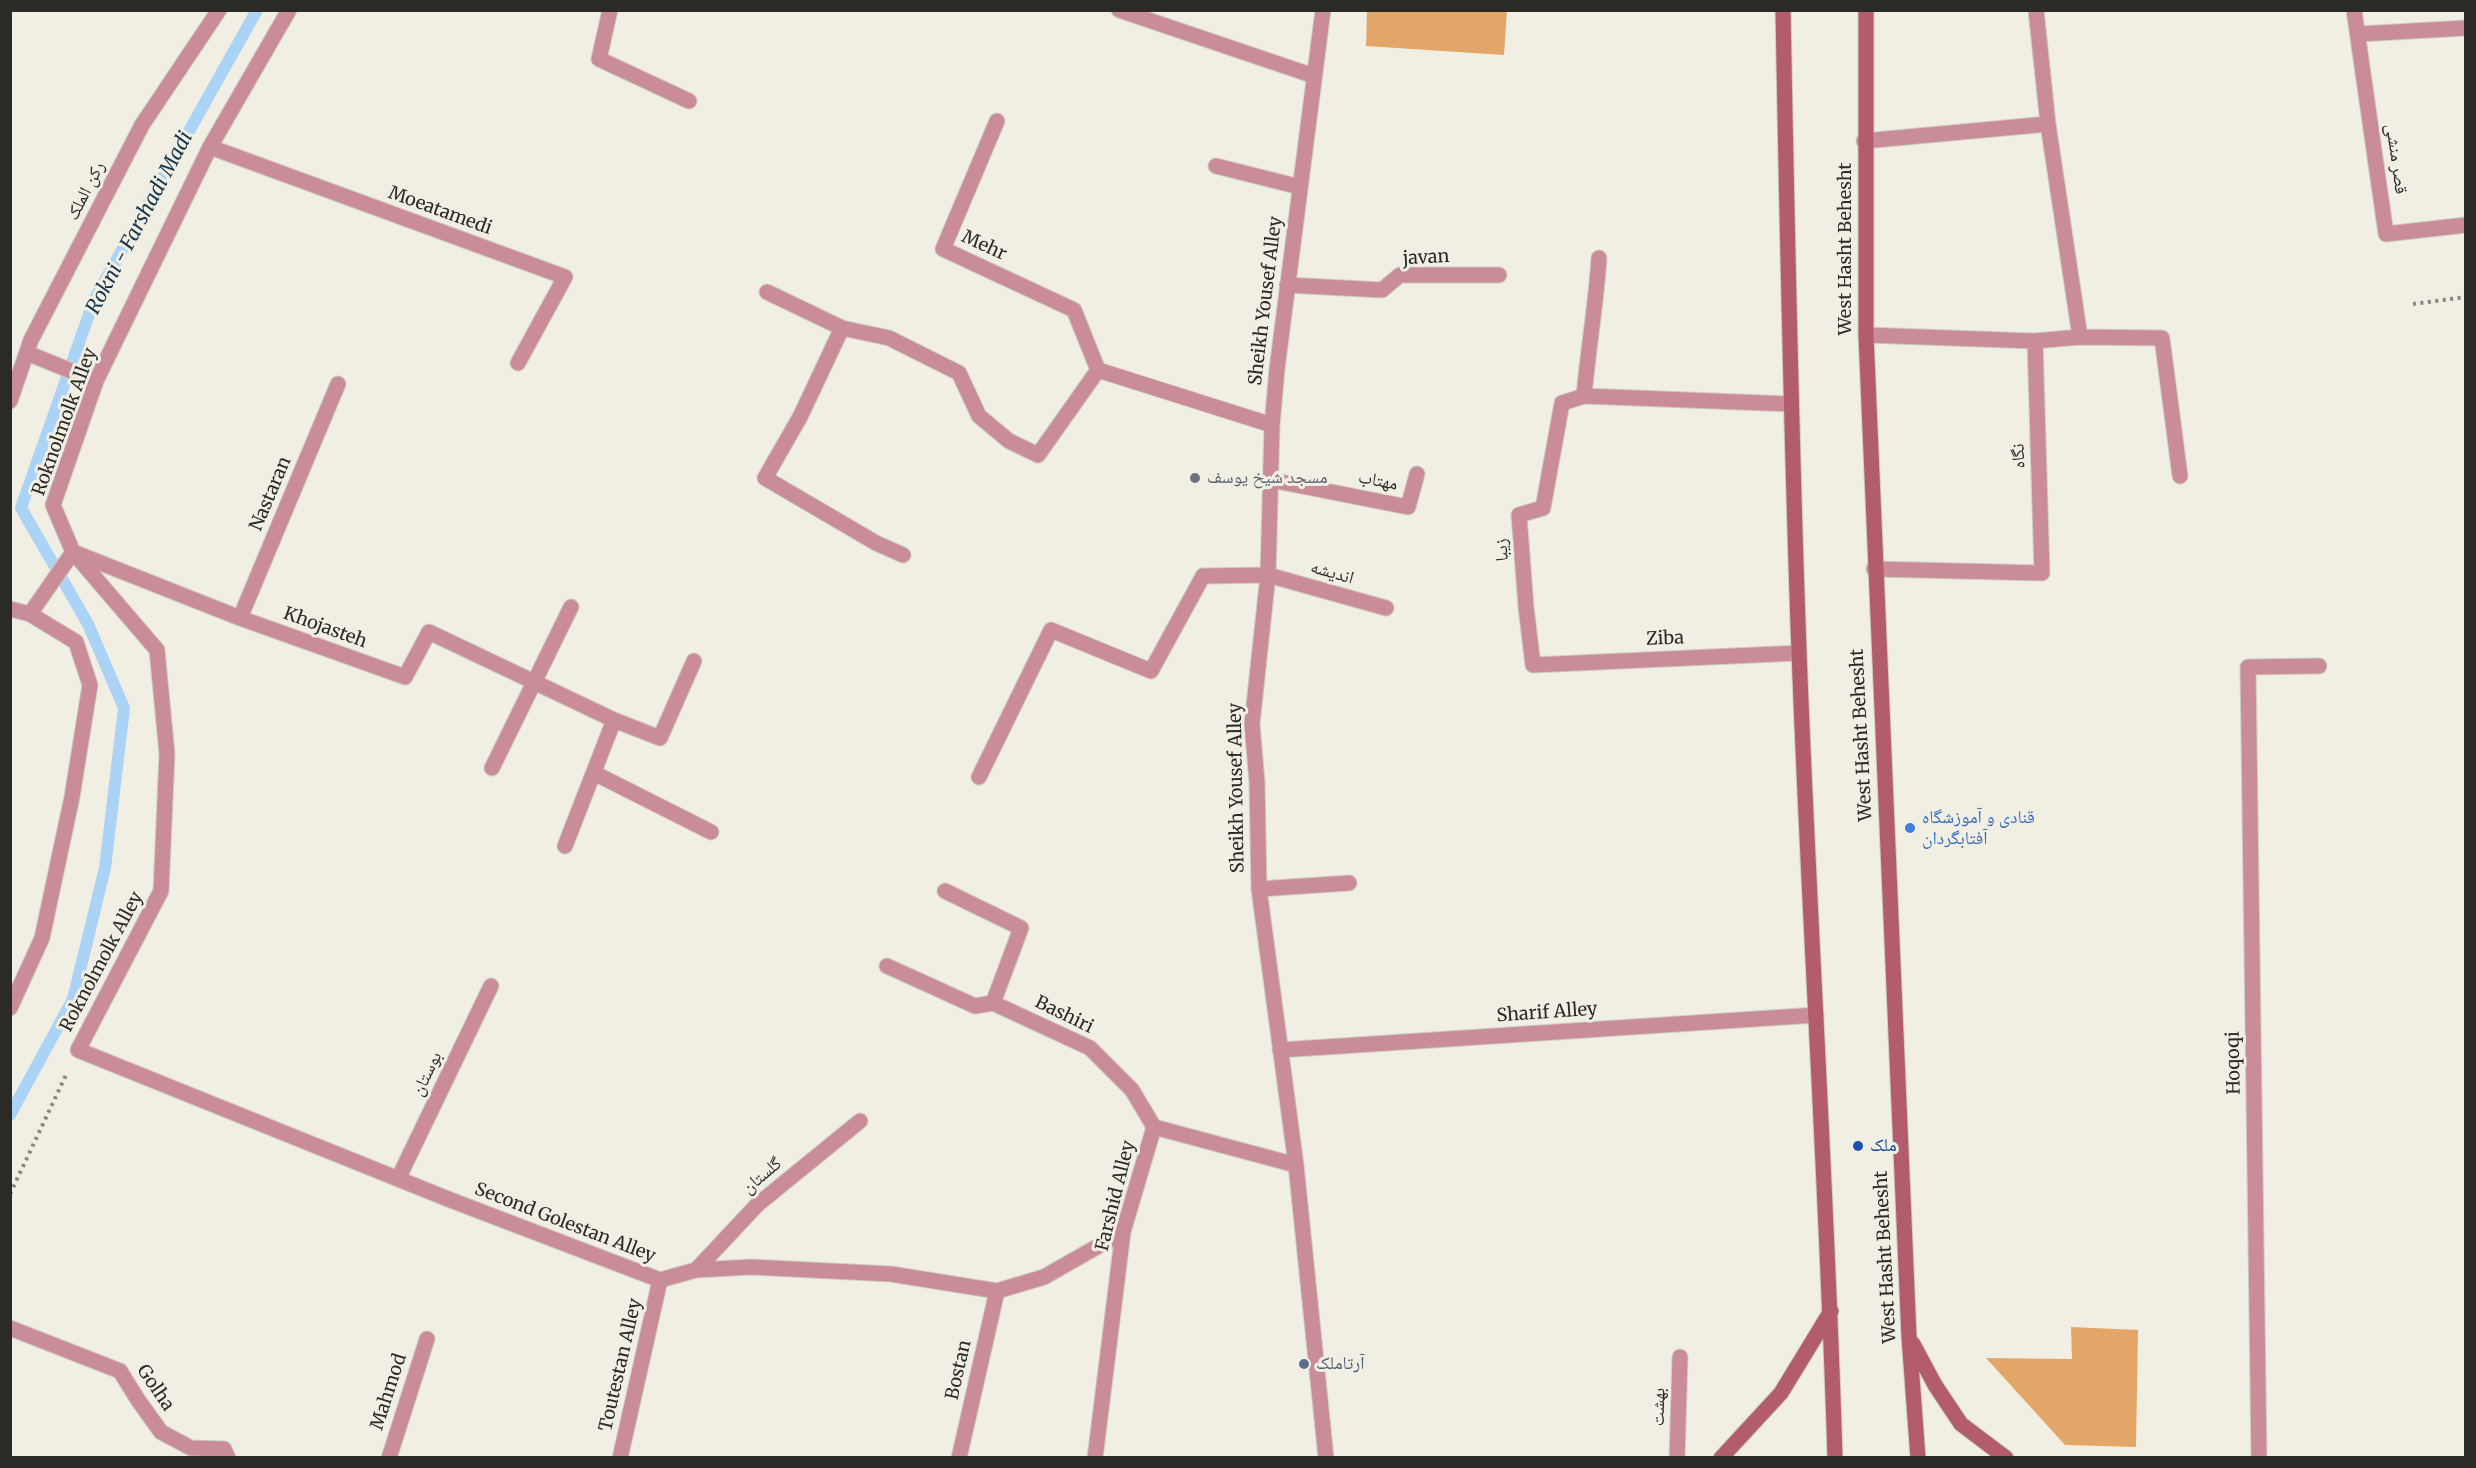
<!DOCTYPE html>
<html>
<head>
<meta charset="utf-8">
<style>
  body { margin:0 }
  #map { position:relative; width:2476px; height:1468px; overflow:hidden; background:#f1efe3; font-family:Merriweather,serif }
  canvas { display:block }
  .frame { position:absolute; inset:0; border:12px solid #2b2a26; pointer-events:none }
</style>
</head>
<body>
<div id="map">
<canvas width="2476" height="1468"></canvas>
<div class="frame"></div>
</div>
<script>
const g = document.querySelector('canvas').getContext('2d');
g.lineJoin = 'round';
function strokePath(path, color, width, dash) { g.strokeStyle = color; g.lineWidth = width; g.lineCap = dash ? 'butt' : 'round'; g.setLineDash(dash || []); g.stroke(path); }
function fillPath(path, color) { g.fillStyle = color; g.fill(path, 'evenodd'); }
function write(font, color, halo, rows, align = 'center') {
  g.font = font + ' Merriweather,"Noto Naskh Arabic",serif'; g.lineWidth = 6; g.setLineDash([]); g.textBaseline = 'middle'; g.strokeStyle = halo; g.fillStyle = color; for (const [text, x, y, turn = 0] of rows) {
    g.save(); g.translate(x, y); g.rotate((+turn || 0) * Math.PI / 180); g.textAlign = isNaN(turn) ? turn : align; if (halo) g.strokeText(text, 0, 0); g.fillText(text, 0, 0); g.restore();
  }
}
strokePath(new Path2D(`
  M10,1115L73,999L105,868L124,708L88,624L21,508L94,300L257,10`), '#aad3f5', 12);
fillPath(new Path2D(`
  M1367,10H1507L1504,55L1366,46Z
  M2071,1327L2138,1330L2136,1447L2065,1445L1986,1358L2072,1359Z`), '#e3a669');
const minor = new Path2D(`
  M289,10L210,147L96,381L53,505L73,552L157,650L167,754L161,891L78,1050L448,1199L660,1280L696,1270L751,1267L891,1274L997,1291L1044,1277L1123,1232
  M610,10L599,59L689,101
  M1119,10L1314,76
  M1323,10L1277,369L1272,425L1268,575L1252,724L1257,782L1259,889L1296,1165L1326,1458
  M2036,10L2048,124L2080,337
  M2354,10L2386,234L2466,225
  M2359,34L2466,28
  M997,121L943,249L1074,310L1098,370
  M1864,141L2048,124
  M210,147L565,277L518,363
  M1216,166L1300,187
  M1599,258C1596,305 1588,350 1584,396L1562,403L1543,508L1519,515L1526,607L1533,665L1799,653
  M1287,285L1382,290L1400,275H1499
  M767,292L842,328L889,338L959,373L979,416L1009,441L1038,455L1098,370L1272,425
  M842,328L800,417L765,478L876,543L903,555
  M1866,335L2035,341L2042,573L1874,569
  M2035,341L2080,337L2162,338L2180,476
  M27,353L96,381
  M1584,396L1791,404
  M10,401L31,340L142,125L219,10
  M1271,480L1408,507L1417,474
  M10,609L30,614L76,642L90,685L72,797L42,938L10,1008
  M30,614L73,552L240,618L405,677L429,632L614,720L660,738L694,661
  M240,618L338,384
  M492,768L571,607
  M594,773L711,832
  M979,777L1051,630L1151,671L1203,576L1268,575L1386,608
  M565,846L614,720
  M1259,889L1349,883
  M945,891L1021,928L993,1003
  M887,966L975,1006L993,1003L1090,1048L1132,1090L1154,1127
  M1280,1050L1816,1015
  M1154,1127L1296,1165
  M398,1179L491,986
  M696,1270L757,1205L860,1121
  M10,1328L120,1371L138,1400L161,1432L191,1448L224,1449L228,1458
  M389,1458L427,1339
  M620,1458L660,1280
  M959,1458L997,1291
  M1095,1458L1123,1232L1154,1127
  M1677,1458L1680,1357
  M2259,1458L2248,667L2319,666`);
const secondary = new Path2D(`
  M1783,10C1787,224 1791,437 1799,651C1809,920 1827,1188 1835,1458
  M1866,10V335L1909,1337L1918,1458
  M1913,1344L1935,1385L1961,1424L2006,1458
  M1721,1458L1781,1393L1831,1311`);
strokePath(minor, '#cdccc1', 17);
strokePath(secondary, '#cdccc1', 17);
strokePath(new Path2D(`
  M2413,304L2466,297
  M10,1194L66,1075`), '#88867f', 4, [3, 4.5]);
strokePath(minor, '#ca8d97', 15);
strokePath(secondary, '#b35c6d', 15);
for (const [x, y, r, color] of [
  [1195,478,6,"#6b7280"],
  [1910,828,6,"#3f7fe0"],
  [1858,1146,6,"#1a4fb4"],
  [1304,1364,6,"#5c6f8a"]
]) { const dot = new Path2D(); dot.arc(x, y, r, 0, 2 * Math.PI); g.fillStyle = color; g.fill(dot); strokePath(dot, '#f1efe3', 2); }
write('18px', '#2b2a26', '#f1efe3', [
  ["قصر منشی",2396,159,82],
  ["رکن الملک",86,191,-63],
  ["Moeatamedi",440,211,20],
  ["Mehr",984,246,25],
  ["West Hasht Behesht",1846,249,-90],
  ["javan",1426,258,-3],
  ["Sheikh Yousef Alley",1266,301,-83],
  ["Roknolmolk Alley",65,422,-70],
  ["نگاه",2019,456,-92],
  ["مهتاب",1378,481,11],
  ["Nastaran",271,494,-67],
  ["زیبا",1502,550,-94],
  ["اندیشه",1332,573,16],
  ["Khojasteh",325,628,20],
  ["Ziba",1665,639,-2],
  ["West Hasht Behesht",1862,735,-93],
  ["Sheikh Yousef Alley",1237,788,-91],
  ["Roknolmolk Alley",102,962,-62],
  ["Sharif Alley",1547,1013,-4],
  ["Bashiri",1064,1015,26],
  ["Hoqoqi",2234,1063,-91],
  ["بوستان",427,1074,-64],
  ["گلستان",762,1176,-40],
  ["Farshid Alley",1116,1196,-76],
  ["Second Golestan Alley",565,1223,21],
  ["West Hasht Behesht",1886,1257,-93],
  ["Toutestan Alley",621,1365,-77],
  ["Bostan",959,1370,-77],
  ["Golha",155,1388,56],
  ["Mahmod",389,1392,-72],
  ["بهشت",1659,1407,-89]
]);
write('18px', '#5b616d', '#f1efe3', [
  ["مسجد شیخ یوسف",1207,478]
], 'left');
write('18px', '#366cbe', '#f1efe3', [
  ["قنادی و آموزشگاه",1922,818],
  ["آفتابگردان",1922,839]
], 'left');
write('18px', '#164399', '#f1efe3', [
  ["ملک",1870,1146]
], 'left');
write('18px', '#4e5e75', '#f1efe3', [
  ["آرتاملک",1316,1364]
], 'left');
write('italic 20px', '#17364c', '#f1efe3', [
  ["Rokni - Farshadi Madi",140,223,-62]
]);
</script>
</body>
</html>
